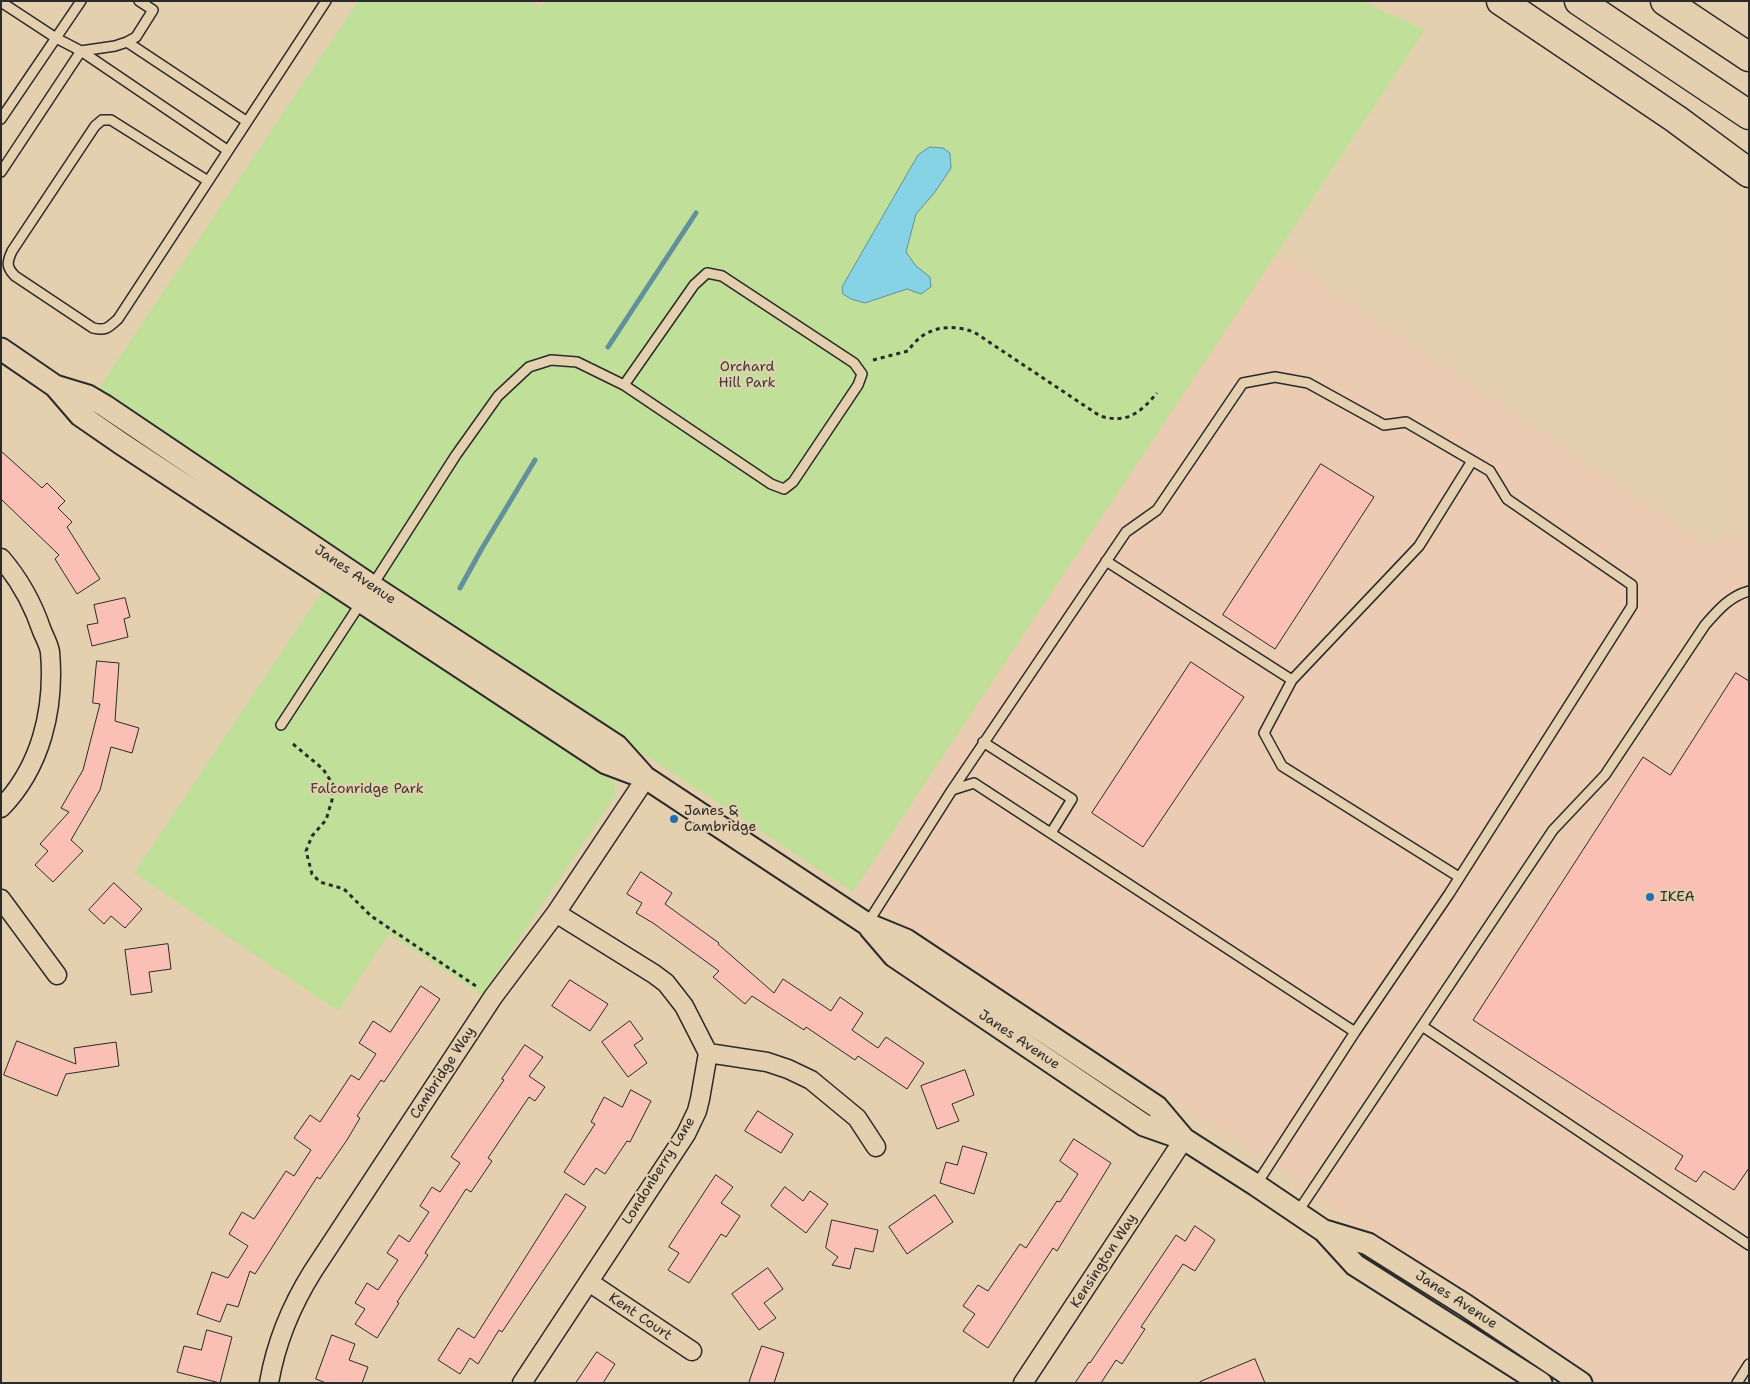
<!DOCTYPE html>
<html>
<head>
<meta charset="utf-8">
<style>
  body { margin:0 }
  #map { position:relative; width:1750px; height:1384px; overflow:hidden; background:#e4d0af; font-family:"Shantell Sans",sans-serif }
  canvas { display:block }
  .frame { position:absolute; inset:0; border:2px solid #2b2b2b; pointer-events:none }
</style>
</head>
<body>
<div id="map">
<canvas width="1750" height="1384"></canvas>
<div class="frame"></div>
</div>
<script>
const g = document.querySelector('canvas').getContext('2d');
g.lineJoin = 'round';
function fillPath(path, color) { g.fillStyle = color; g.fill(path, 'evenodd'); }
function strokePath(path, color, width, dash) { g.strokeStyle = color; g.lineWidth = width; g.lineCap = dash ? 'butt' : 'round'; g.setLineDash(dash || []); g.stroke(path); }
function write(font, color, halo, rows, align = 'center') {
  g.font = font + ' "Shantell Sans",sans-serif'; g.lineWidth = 4; g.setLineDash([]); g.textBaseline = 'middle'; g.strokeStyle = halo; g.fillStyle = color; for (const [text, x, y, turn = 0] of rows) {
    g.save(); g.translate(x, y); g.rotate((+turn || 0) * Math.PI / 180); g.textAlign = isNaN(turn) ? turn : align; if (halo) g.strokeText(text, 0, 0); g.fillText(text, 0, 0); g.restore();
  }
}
fillPath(new Path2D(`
  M1277,253L1712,549L1725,531L1749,546V1383H1594L1342,1217L1301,1182L853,892Z`), '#ebcbb1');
fillPath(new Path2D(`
  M358,1H529L540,8L544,1H1361L1425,30L853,892L353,563L98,389Z
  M325,587L607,771C614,780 616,785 615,796L482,995L389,934L338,1011L134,873Z`), '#c0e099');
const water = new Path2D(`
  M930,147L943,148L950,153L951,168L935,192L916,214L906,252L916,266L930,277L931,287L921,294L907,289L865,303L851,299L843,294L842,287L918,155Z`);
fillPath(water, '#86d3e5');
strokePath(water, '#62909b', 1);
strokePath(new Path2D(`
  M608,347L696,213
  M460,588L481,550L535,460`), '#62909b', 5);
const building = new Path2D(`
  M1,451L42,488L47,483L65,501L58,508L72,522L67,527L100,579L77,594L55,559L59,555L1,499Z
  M1321,464L1374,497L1275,649L1223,615Z
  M125,598L130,617L124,619L128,637L92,646L87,625L98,623L94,605Z
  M97,661L119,663L115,721L139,728L132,753L111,747L100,790L71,840L83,851L53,882L35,865L48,851L40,844L69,812L61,808L83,770L100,704L93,703Z
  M1191,662L1244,697L1143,847L1092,813Z
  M1736,673L1749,681V1168L1734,1190L1704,1171L1696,1182L1675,1169L1683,1156L1473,1020L1643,757L1670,775Z
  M641,872L672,893L665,904L719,943L718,944L774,993L783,979L831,1011L840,997L863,1013L852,1030L878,1048L886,1037L924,1063L907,1089L858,1056L855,1060L806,1027L804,1030L752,996L745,1004L713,977L719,971L653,923L636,913L642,903L627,894Z
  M114,883L142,909L125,928L111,916L104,924L89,910Z
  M168,944L171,969L149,972L152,992L131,995L125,950Z
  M570,980L608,1004L590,1031L552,1006Z
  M421,986L440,999L384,1082L381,1080L357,1116L360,1118L347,1140L320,1179L317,1177L255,1274L250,1271L238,1307L227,1304L220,1322L197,1314L212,1272L228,1278L248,1246L229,1234L242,1212L254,1219L286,1171L294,1176L311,1150L294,1138L310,1115L320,1122L351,1075L359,1080L376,1054L359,1043L373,1021L390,1032Z
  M630,1021L643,1039L634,1045L647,1063L628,1077L602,1042Z
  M17,1041L76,1064L74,1048L116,1042L119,1066L66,1074L57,1096L4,1075Z
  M525,1045L543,1057L529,1076L545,1087L535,1101L529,1097L488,1158L492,1161L471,1192L466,1189L425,1253L428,1255L397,1302L399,1303L377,1338L355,1324L365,1309L355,1303L367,1283L378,1290L398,1260L387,1253L399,1235L409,1242L429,1212L420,1206L432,1187L440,1192L460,1163L451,1157L504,1080L502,1079Z
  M965,1070L974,1095L952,1104L959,1121L937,1129L921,1086Z
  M631,1090L651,1101L630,1142L627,1141L605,1174L596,1168L584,1185L564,1172L595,1124L591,1122L604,1097L622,1107Z
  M758,1111L793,1134L781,1153L745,1131Z
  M1074,1139L1111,1163L1057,1251L1053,1248L988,1348L963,1331L975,1314L963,1306L978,1285L988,1291L1020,1244L1026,1248L1057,1201L1060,1202L1078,1174L1060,1161Z
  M963,1146L987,1153L974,1194L940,1183L946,1162L957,1165Z
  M716,1175L733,1187L721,1203L740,1216L726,1237L721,1234L689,1283L668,1270L679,1253L669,1247Z
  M785,1187L803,1201L810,1191L828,1204L806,1233L771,1206Z
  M566,1194L586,1207L502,1332L499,1330L478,1364L470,1358L460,1374L438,1360L458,1328L474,1338Z
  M935,1195L953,1222L907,1254L889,1227Z
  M832,1220L878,1230L873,1252L855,1248L850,1269L832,1265L838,1257L826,1248Z
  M1195,1226L1215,1240L1195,1271L1183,1264L1141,1327L1145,1329L1122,1364L1116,1360L1101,1383H1075L1089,1362L1090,1363L1176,1235L1185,1241Z
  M768,1268L783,1289L764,1303L776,1318L759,1330L732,1294Z
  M207,1330L232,1337L220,1383L177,1372L184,1346L201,1350Z
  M332,1335L355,1344L349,1360L368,1367L362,1383H326L316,1379Z
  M762,1346L784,1353L774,1383H749Z
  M597,1352L615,1364L603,1383H576Z
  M1255,1359L1265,1383H1200V1382Z`);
fillPath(building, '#fbc0b5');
strokePath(building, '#2b2b2b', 1);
const service = new Path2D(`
  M1,2L56,38L81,51L227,150
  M127,42L246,121
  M1,119L81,1
  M1,172L81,51L115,46L127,42L136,37L153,10L139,1
  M208,181L111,120H102L95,126L12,251C7,262 6,267 15,276L93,328C106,331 108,328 118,319L326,1
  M1106,561L1292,680L1264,733L1282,766L1459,877
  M372,586L456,455L498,396L529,367L551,360L577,362L624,385L771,484L784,489L793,482L858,385L862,374L854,363L722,276L707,273L694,285L624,385
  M1749,591C1730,596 1718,610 1705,625L1605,775L1553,830L1422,1026L1749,1245
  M1292,680L1419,546L1472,461
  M281,725L362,601
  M983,742L1072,799L1051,833
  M952,790L1126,532L1157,510L1243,383L1275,377L1308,383L1384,425L1406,422L1490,471L1507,499L1632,585V606L1449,894L1355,1032
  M867,924L952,790L974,783L1355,1032L1256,1185
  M1297,1213L1422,1026
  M1737,1383L1749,1364`);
const minor = new Path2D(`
  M1,558C20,580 33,604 42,631C45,638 49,645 50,652C55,709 41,767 1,808
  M1,899L57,975
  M708,1053L767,1062L788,1069L811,1080L857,1118L876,1147
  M589,1282L692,1351
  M269,1383C276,1342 291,1306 313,1271L493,997L556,913L646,778
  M522,1383L686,1134L697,1111L700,1099L708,1053L684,1006L666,983L654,974L556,913
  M1023,1383L1184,1139`);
const tertiary = new Path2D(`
  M1,349L55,386L80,415L122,444L606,763L646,778L867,924L906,940L1157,1107L1184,1139
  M55,386L88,396L105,406L372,586L617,746L643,775
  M870,928L894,956L1144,1125L1184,1139L1256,1185L1324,1231L1355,1265L1541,1383
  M1325,1231L1368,1244L1465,1305L1581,1383`);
const motorway = new Path2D(`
  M1501,1L1676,119L1749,173
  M1579,1L1749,115
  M1665,1L1749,57`);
strokePath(service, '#2b2b2b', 12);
strokePath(minor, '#2b2b2b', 21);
strokePath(tertiary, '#2b2b2b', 25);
strokePath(motorway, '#2b2b2b', 31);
strokePath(new Path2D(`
  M873,360L908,351C924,327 948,323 974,332L1100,416C1127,424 1140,413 1157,393
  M293,744L323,769L334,786L332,800L326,820L312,836L306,851L312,874L320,882L344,889L371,916L479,988`), '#2b2b2b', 3, [4, 4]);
strokePath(service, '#e4d0af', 9);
strokePath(minor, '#e4d0af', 18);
strokePath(tertiary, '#e4d0af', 21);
strokePath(motorway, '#e4d0af', 28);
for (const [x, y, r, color] of [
  [674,819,5,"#1f6fb2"],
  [1650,897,5,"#1f6fb2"]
]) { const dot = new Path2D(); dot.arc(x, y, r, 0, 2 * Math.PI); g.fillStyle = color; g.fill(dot); strokePath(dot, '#e4d0af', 2); }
write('14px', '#3a3d36', '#e4d0af', [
  ["Orchard",747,367],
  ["Hill Park",747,383],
  ["Falconridge Park",367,789]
]);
write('14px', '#2b2b2b', '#e4d0af', [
  ["Janes Avenue",355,575,34],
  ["Janes Avenue",1019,1040,34],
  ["Cambridge Way",443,1073,-57],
  ["Londonberry Lane",659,1171,-58],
  ["Kensington Way",1104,1261,-57],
  ["Janes Avenue",1456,1300,33],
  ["Kent Court",640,1317,34]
]);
write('14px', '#2b2b2b', '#e4d0af', [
  ["Janes &",684,811],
  ["Cambridge",684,827],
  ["IKEA",1660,897]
], 'left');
</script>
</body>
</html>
